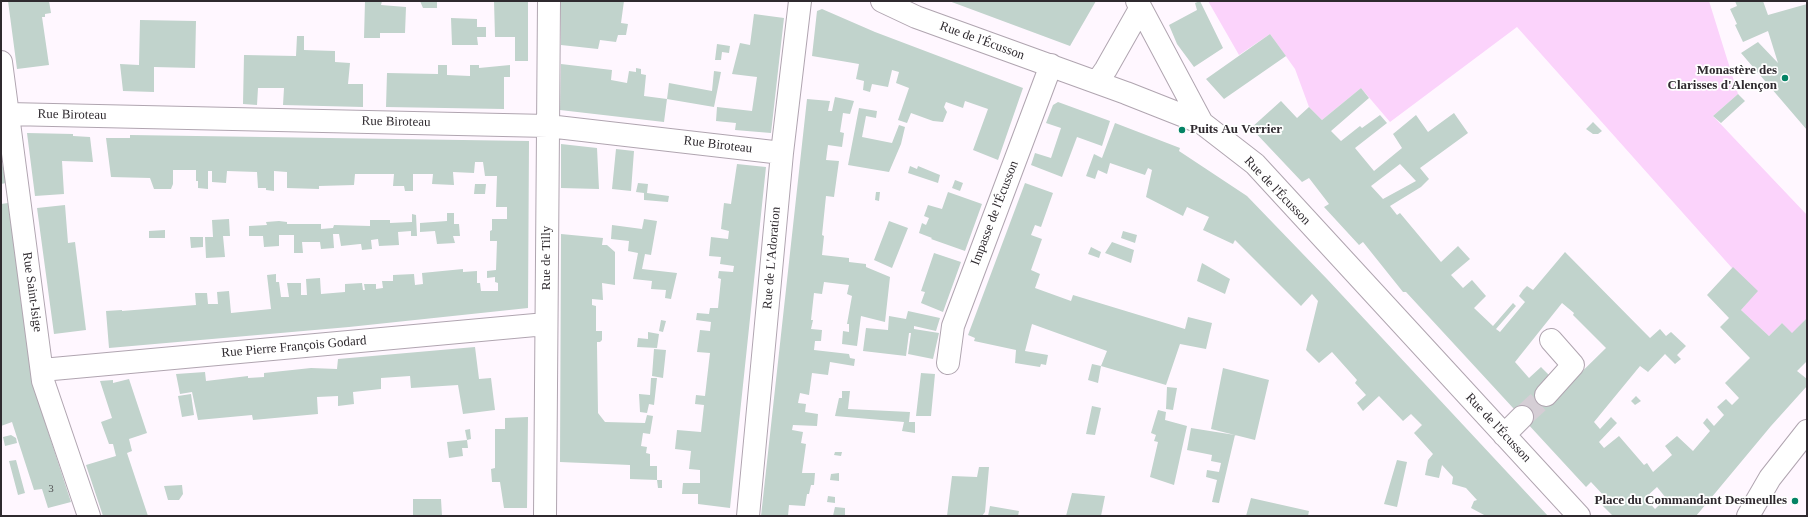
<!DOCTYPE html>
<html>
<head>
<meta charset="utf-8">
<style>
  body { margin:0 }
  #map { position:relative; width:1808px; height:517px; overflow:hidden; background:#fff7ff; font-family:"Times New Roman",serif }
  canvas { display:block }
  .frame { position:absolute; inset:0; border:2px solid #2f2a2f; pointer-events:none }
</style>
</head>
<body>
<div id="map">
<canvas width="1808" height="517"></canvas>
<div class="frame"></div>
</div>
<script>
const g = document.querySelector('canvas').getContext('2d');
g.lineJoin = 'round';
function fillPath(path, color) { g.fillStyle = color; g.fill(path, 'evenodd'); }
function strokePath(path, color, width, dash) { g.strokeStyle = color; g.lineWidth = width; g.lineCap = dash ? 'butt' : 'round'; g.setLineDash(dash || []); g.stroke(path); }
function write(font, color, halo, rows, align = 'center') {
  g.font = font + ' "Times New Roman",serif'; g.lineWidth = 3.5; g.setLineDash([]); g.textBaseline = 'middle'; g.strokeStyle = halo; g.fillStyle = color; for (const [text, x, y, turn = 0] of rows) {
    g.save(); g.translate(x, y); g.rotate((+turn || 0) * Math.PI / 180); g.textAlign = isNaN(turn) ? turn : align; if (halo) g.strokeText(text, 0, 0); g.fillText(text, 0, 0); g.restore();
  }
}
fillPath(new Path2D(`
  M1208,1H1709L1738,94L1713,116L1807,215V318L1791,335L1782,323L1769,336L1741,310L1757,291L1732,268L1517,27L1390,122L1361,88L1322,120L1309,107L1295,69L1270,34L1239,55Z`), '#fbd3fb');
fillPath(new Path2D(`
  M8,1H49L51,13L45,14V17H42L49,65L17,69Z
  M365,1H382L381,5L406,7L405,33H380V38H364Z
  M420,1H437V8H423Z
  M494,1H528V61H515V37H495Z
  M561,1H624L621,23L628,24L626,35H618L616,42L600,40L598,49L561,45Z
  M949,1H1096L1070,46Z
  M1200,1L1223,48L1194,67L1177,44L1169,25L1197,10L1195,3Z
  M1735,1H1763L1768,15L1807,4V130L1741,53L1758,42L1778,63L1768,31L1743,42L1735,25L1737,24L1730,9L1737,6Z
  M822,9L875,32L1023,88L998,160L973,150L988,109L965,101L963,108L946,102L944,107L947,112L943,122L933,121L911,113L907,123L898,120L909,88L896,83L899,72L892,70L888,87L872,84L870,92L863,90L864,81L856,79L859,64L812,56L817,11Z
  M754,14L784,18L771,133L735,130L736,123L716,121L717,107L752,111L757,77L732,74L740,43L750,45Z
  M451,18L477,19V27H486V37H477L478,45H452Z
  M140,20L196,21L195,68L154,67V92L123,91L120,64L139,65Z
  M1270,34L1286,56L1224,99L1206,79Z
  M297,36H304V50L335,51V62L350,63L348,84H363V107L283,105L284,88H258L257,105L243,104L244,55L296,56Z
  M717,44L730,46L729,53L722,52L721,60H715Z
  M561,64L612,70L611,80L627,83L629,71L636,72V68L641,69V74L646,75L644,96L667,99L664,122L560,110Z
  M438,65H447V75L470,76V65H479V68L510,65V77H504V109L386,107L387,73L438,74Z
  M714,71L721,72L714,107L667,99L669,83L712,91Z
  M1361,88L1369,98L1331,131L1341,141L1360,126L1362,128L1380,115L1387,123L1355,148L1374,171L1402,148L1393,134L1416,115L1428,132L1454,113L1468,133L1420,168L1429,179L1421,187L1390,206L1397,215L1400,213L1441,262L1458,246L1470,259L1451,275L1463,288L1472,280L1486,296L1474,308L1493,326L1513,303L1516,306L1496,329L1500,332L1525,302L1519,296L1523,290L1527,286L1533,290L1565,252L1650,338L1660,329L1666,336L1671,332L1686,346L1677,355L1681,359L1675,364L1665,354L1648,372L1640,366L1594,422L1600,429L1611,417L1617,423L1599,442L1604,448L1619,436L1644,465L1647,463L1653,472L1672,455L1665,446L1677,436L1693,451L1710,431L1703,423L1707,418L1714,426L1724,415L1717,407L1726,399L1732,405L1739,398L1725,383L1750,358L1720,327L1729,318L1707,295L1733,267L1758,291L1741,310L1769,336L1782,323L1792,333L1807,318V361L1797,371L1807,379V386L1771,426L1696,516H1613L1599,502L1605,497L1591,482L1586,487L1406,292H1403L1363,242L1359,245L1324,207L1329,204L1309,178L1302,182L1251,128L1281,101L1297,118L1309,107L1322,120ZM1400,164L1416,181L1383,199L1371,186ZM1562,303L1574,313L1573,315L1606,348L1552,401V378L1541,367L1529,378L1515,362ZM1657,487L1666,498L1655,509L1645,498Z
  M1738,94L1745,101L1721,123L1713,116Z
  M835,97L854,101L850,114L843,113L840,132L844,133L842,147L828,145L826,160L839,161L834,197L826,196L822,235L824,236L822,255L849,258V262L866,264V267L890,277L885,322L861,316L857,346L842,344L843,331L849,332V324H847L852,296L847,294L849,285L824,282L822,294L814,293L811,320H813L811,329L822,330L821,341H815L814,350L849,354L850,358L855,359L854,366L830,362L828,375L812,373L809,395L800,393L798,403L806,404L805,412L818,414L817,426L793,425L792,430L803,432L801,443L806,444L802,473H815L814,485H811L809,494H807L805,506L789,505L788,516H761L807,99L830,101L828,111H832Z
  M1058,102L1110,121L1102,146L1077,137L1062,177L1031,165L1035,153L1051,158L1061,128L1046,123L1053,105Z
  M859,108L877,111L876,118L866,116L862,137L892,143L899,125L905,127L901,144L889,172L848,165Z
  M1593,122L1602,131L1598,134H1593L1586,129Z
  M1115,123L1180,148L1179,151L1247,196L1327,279L1548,516H1486L1471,508L1474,501L1477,500L1466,488L1452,484L1453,477L1442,465L1439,478L1425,475L1428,460L1433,454L1414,433L1422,425L1411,414L1403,421L1379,396L1363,411L1357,403L1366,395L1355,383L1357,380L1332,352L1319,363L1306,350L1318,301L1312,294L1301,306L1235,240L1233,244L1203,230L1209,217L1187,207L1183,216L1146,197L1152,170L1148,168L1145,175L1110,163L1107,174L1098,170L1095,179L1086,176L1094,154L1102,158Z
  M27,133L73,134V136L90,137L93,162L62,161L64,194L35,196Z
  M130,135L529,141L528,308L349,327L109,348L106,311L122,310V311L196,305L195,293H207L208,304H218L217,292L229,291L231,313L271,309L267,275L276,274V282H279L281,297H289L287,283H301V295H307L306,279L320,278L321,294L345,292V284L362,283L363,290H365L364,284H376V289L383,288L382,281H393V275L414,274L415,285L423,284L422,273L463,269V272L477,271V283H480L481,291H498V283L495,282V277L487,278V271L496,270L497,241H490V231L492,230V219H507V207H496L497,176H485L483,162H475L474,173L453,172L454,185L432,184L433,174H413V191H405L404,186H393L394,174H355L354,185L319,186V189L287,188V172L274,171V191L266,190V188H258L257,172L227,171L226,183L212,182V171H208V189L198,188V181H196V170H173V184L171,189H154L150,178L111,177L106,138H130Z
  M561,144L597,148L599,189L561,188Z
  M616,149L634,151L631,191L612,189Z
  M1,157L6,183L1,184Z
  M737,164L766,167L730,508L698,504V494H682L683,483H700V470L689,469L691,451L675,449L677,430L701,432L704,405L695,404L696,395L705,396L710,353L697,352L700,330L710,331L711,322L696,320L697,313L709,314L710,308H718L721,279L718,278L719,271L733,272L734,266L720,264L721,257L709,256L711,237L728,239L729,231L721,229L724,203L731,204Z
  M910,166L917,169L918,166L940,175L938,183L908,173Z
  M955,180L963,183L960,191L952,188Z
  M638,183L648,184L647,193L669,196L668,202L644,200V193L636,192Z
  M1025,183L1053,193L1041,227L1035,225L1031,235L1042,239L1031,270L1040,274L1035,288L1071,301L1073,295L1185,329L1188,317L1212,323L1206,349L1180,344L1166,385L1101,366L1107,351L1032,324L1025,351L1048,355L1046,365L1041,364L1040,367L1015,363L1016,350L974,341L975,338L968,335Z
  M475,184H486L485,194H474Z
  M876,192H880L879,201L875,200Z
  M948,192L982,204L965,251L931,239L932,238L919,233L922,223L926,225L929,218L924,216L928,205L942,209Z
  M8,203L21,297L42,413L71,502L48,508L42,489L34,490L12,422L1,426V204Z
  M65,205L68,243L75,242L86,330L54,334L37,208Z
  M447,213H454V224H459L460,236H453L455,243L437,244L435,231L420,232V223L447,221Z
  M412,214L416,215L417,236H411V231L398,232L399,245L379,246L378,239L371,240L372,249L362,250L361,244H360L341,246L339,234H333L334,248L321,249L320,242H302L303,253H294V235H279V246L264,247L263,236H249V226L267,225L266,222L279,221L287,222V224H321V229L333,228L334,225L370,226V220H390V223L412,222Z
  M229,219L230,236H223L225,257L206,258L205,237H213L212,220Z
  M644,219L657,221L651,255L645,254L642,269L677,273L671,299L665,298L666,290L651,289L652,281L633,279L638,253L628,251L629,241L611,239L612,225L642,229Z
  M889,221L908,228L892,268L874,260Z
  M165,230V238H149V231Z
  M1123,231L1137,235L1135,243L1121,238Z
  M561,234L603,238L602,245H607L615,252V285L602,283L603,300L592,299V305L596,306V331H602V340L600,342H597V345L598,413L605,422L645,423L647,415L653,416L650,434L643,433L641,446L647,447L646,453L650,454V466H657V480H662V488H658L657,480L630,479V465L560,462Z
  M190,237H203V247L191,248Z
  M1112,242L1134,250L1131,263L1105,253Z
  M1091,247L1101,252L1099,258L1088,254Z
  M934,253L961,262L943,312L921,303L925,292L921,291Z
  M1202,263L1230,279L1225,294L1197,281Z
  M908,311L940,318L936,331L914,326V329L939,333L933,359L908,354L911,333H909L906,356L863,351L866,328L888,330L889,316L906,319Z
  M661,320L666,321L663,332L659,331Z
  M648,332L659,334L657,348L637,347L638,338L648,339Z
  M475,347L479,379L491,378L495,410L463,414L458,385L411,388L410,376L381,378V389L353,392L354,404L338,406V396L317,397L318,414L253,420L252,415L198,420L192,392L180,394L176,374L205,372L206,381L248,376V378L264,377V373L311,368L337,369L338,359Z
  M654,349L666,350L663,378L652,376Z
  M1092,364L1101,366L1098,383L1088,380Z
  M1223,368L1269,380L1255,440L1211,429Z
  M921,373L935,374L931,416H916Z
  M651,378H657L654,405L649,404L647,413L640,412L639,394L650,395Z
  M129,379L147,433L129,439L132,451L127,453L148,516H103L86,465L116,456L113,444H109L101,422L112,418L100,381L113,380V383Z
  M1167,387L1177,388L1173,410L1166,409Z
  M842,391H850L848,409L910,412L909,422H915V433L902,431L904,422L835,416L839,398H842Z
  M191,394L194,415L182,417L178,396Z
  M1636,396L1641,401L1635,405L1631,401Z
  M1092,406L1101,408L1095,435L1086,434Z
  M1158,410L1166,412L1165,420L1187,426L1174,485L1150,477L1158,442L1154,441L1156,435L1151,433Z
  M528,417L527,508H504L500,482H492L491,469L495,468V429H505V418Z
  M1191,428L1235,435L1219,503L1212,502L1217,480L1206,477L1207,470L1219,472L1221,463L1211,461L1212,455L1187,450Z
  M470,429L471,439L467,440L465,430Z
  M11,435L16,438L17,443L5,446L3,437Z
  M467,440L468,448H462L463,456L449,458L447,442Z
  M835,452H842L841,456L834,455Z
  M16,460L25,493L18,495L9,461Z
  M1397,460L1407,462L1397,507L1384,504Z
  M979,467H989L985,512L982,516H947L952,476L977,477Z
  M839,473V481L830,480L831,474Z
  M182,485L183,494L179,500H168L164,486Z
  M1072,493L1105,496L1101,516H1066Z
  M828,496L835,497V503L827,502Z
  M1251,498L1309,511L1308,516H1246Z
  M413,499H441L442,516H413Z
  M990,506L1019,511L1018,516H988Z
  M835,507L845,508V516H833Z`), '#c1d3cc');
strokePath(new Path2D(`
  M1522,417L1546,395`), '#d5ced5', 22, [22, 11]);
const minor = new Path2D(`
  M882,1L916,17L1126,93L1202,123L1255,164L1579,516
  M1137,1L1202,123
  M1,62L43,381L89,516
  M1097,82L1106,69L1140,9
  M8,114L548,126L782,153
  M948,363L953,326L1051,65
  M42,370L546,324
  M1546,395L1573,365L1551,340
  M1504,435L1522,417
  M545,516L549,1
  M748,516L782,153L800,1
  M1748,516L1770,478L1807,431`);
strokePath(minor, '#b0a5b0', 24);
strokePath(minor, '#fff', 22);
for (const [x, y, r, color] of [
  [1785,78,4,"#048365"],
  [1182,130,4,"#048365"],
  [1795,501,4,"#048365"]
]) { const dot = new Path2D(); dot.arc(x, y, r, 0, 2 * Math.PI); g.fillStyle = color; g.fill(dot); strokePath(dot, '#fff', 1.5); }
write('11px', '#545456', null, [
  ["3",51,489]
]);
write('13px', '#2f2a2f', '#fff', [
  ["Rue de l'Écusson",982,41,20],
  ["Rue Biroteau",72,115,1],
  ["Rue Biroteau",396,122,1],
  ["Rue Biroteau",718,145,7],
  ["Rue de l'Écusson",1277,191,46],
  ["Impasse de l'Écusson",995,213,-69],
  ["Rue de Tilly",547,258,-90],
  ["Rue de L'Adoration",772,258,-85],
  ["Rue Saint-Isige",32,292,82],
  ["Rue Pierre François Godard",294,347,-5],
  ["Rue de l'Écusson",1498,428,47]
]);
write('bold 13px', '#2f2a2f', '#fff', [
  ["Monastère des",1777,71],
  ["Clarisses d'Alençon",1777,86],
  ["Puits Au Verrier",1190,130,"left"],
  ["Place du Commandant Desmeulles",1787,501]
], 'right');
</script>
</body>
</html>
